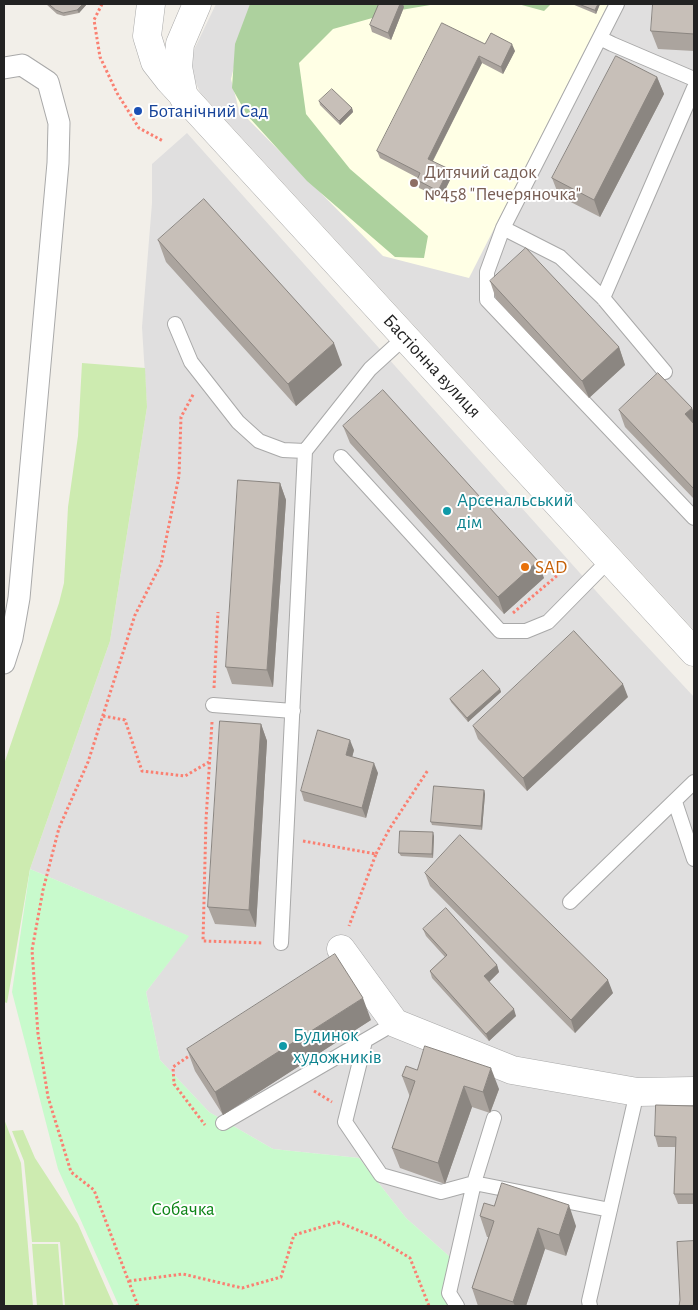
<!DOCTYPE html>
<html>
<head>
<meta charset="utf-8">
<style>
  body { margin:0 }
  #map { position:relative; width:698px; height:1310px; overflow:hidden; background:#f2efe9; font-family:"Alegreya Sans",sans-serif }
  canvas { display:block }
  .frame { position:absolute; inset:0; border:5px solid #222; pointer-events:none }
</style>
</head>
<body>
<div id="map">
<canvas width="698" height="1310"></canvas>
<div class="frame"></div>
</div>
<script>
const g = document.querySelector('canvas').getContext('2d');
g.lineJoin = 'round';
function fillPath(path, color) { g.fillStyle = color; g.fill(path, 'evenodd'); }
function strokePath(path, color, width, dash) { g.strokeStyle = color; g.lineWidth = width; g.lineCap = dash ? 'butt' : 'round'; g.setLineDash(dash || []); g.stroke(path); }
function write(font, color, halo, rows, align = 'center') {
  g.font = font + ' "Alegreya Sans",sans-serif'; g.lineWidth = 4; g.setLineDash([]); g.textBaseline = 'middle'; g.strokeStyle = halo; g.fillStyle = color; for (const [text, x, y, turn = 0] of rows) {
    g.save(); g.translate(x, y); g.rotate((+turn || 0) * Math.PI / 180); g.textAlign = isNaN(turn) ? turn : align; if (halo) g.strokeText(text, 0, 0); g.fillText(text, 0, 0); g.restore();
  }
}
fillPath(new Path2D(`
  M216,4H694V630L200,92L191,72L192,54Z
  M187,133L604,600L694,697V1306H457L450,1257L406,1218L359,1158L273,1149L209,1112L160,1060L146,992L188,936L30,869L110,641L147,407L142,327L152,203V164Z`), '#e0dfdf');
fillPath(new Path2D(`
  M260,4H608L469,278L383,256L239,110L231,79L239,47Z`), '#ffffe5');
fillPath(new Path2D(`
  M82,363L145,368L147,407L110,641L30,869L7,1003L4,1002V764L59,603L64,583L68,507L78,436Z
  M4,1119L21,1163L33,1306H4Z
  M23,1130L35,1158L78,1224L114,1306H65L60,1242H32L24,1161L12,1131Z
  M32,1244H58L63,1306H37Z`), '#cdebb0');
fillPath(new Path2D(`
  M250,4H436L401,10L333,29L299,63L306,114L350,169L428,236L424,258L395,257L307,181L247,115L232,88L235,44Z
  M518,4H551L544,11Z`), '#add19e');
fillPath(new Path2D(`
  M30,869L189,936L146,992L160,1060L209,1112L273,1149L359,1158L406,1218L450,1257L457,1306H119L58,1169L12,992Z`), '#c8facc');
const service = new Path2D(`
  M617,4L503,228L487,272V300L694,518
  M600,38L612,44L694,79
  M503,228L560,257L603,298L665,372
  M603,298L694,88
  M175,324L191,362L238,422L259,441L283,450L305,451
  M341,457L500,631H526L548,622L610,559
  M213,705L293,711
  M675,802L694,859
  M570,902L694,782
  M281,943L305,451L370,369L405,337
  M365,1041L345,1122L381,1175L441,1192L474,1183L610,1210
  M223,1123L395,1023
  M457,1306L449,1293L474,1183L494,1118
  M590,1306L589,1301L637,1092`);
const pedestrian = new Path2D(`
  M4,68L22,65L48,82L59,123L58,163L19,598L12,638L4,663`);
const minor = new Path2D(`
  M184,98L178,67L180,44L197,4
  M341,949L395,1023L512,1070L637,1092L694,1091`);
const tertiary = new Path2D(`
  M151,4L147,36L155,62L169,80L694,652`);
strokePath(service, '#a9a9a9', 16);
strokePath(pedestrian, '#a9a9a9', 23);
strokePath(minor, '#a9a9a9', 29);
strokePath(tertiary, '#a9a9a9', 29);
strokePath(new Path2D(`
  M102,4L94,20L100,57L117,93L139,128L163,141
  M513,613L559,574
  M214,688L218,612
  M103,716L125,720L142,771L185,776L209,762
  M212,722L206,820L203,941L263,943
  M303,841L376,854L349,926
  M376,854L390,828L428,770
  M192,1054L173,1067L174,1084L205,1125
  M314,1091L332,1102
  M129,1281L183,1274L242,1288L281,1277L294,1235L338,1222L377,1238L410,1258L429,1306
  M138,1306L94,1190L71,1172L48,1097L38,1034L32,950L43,890L59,828L88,762L135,615L161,564L179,476L181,417L194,393`), '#fa8072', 3, [2.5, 2.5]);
strokePath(service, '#fff', 14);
strokePath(pedestrian, '#fff', 21);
strokePath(minor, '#fff', 28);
strokePath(tertiary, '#fff', 28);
fillPath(new Path2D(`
  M46,4H87L79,13L64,16L57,14Z
  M572,4H600L596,14Z
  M694,4V51L658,49L651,31Z
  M404,7L391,40L372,32L370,25Z
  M485,44L515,51L503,74L482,63L433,161L452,176L441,198L419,188L417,180L418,178L380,158L377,151Z
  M657,77L664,94L600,217L559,196L552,178Z
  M319,101L352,108L353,112L340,125L320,105Z
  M158,240L342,365L296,406L166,262Z
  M490,281L619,347L625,365L589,398L496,299Z
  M692,408L694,414V499L625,427L619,410Z
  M343,426L544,578L504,614L350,443Z
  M280,483L286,500L273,687L232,684L226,667Z
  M500,689L501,692L468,722L451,702L450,699Z
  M628,697L527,791L478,739L473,726Z
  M261,724L267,741L256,927L215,924L208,907Z
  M354,750L352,757L378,773L366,818L304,801L301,791Z
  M484,790L485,794L482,830L432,825L431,822Z
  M434,836L433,858L401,856L399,853Z
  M425,873L613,993L575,1033L430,886Z
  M423,929L497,965L499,972L489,982L516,1016L489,1041L432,978L430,971L445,957L426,936Z
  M371,1020L223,1115L195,1071L187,1049Z
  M417,1070L499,1089L490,1113L472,1107L445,1184L400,1168L392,1148L410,1097L402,1076Z
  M694,1106V1204H678L674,1194L676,1147H658L655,1136Z
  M494,1206L576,1226L566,1256L545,1249L526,1306H478L472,1288L489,1237H487L480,1216Z`), '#aba49e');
fillPath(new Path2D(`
  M83,4H87L79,13L77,10Z
  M400,4H403L404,7L391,40L388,33Z
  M598,4H600L596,14L595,10Z
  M512,44L515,51L503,74L501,67Z
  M479,56L482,63L430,166L428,159Z
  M657,77L664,94L600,217L594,200Z
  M352,108L353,112L340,125L339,121Z
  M449,169L452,176L441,198L438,191Z
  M334,343L342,365L296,406L288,384Z
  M619,347L625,365L589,398L582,381Z
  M692,408L694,414V429L685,414Z
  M280,483L286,500L273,687L267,670Z
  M538,561L544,578L504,614L498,597Z
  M623,684L628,697L527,791L523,778Z
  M500,689L501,692L468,722L467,718Z
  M261,724L267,741L256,927L249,910Z
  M350,740L354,750L350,765L346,755Z
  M374,763L378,773L366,818L362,808Z
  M484,790L485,794L482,830L481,826Z
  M433,832L434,836L433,858L432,854Z
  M497,965L499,972L487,984L484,976Z
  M608,980L613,993L575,1033L571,1020Z
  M363,998L371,1020L223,1115L215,1092Z
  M514,1009L516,1016L489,1041L486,1034Z
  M491,1068L499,1089L490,1113L483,1092Z
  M464,1086L472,1107L445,1184L438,1163Z
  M569,1205L576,1226L566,1256L559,1235Z
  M538,1228L545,1249L526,1306H515L513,1302Z`), '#8b8681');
const building = new Path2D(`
  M49,4H83L77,10L63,13L56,10Z
  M379,4H400L388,33L370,25Z
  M579,4H598L595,10Z
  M653,4H694V34L651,31Z
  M442,23L485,44L491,33L512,44L501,67L479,56L428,159L449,169L438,191L417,180L420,173L377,151Z
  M616,56L657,77L594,200L552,178Z
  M332,89L352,108L339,121L319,101Z
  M204,199L334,343L288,384L158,240Z
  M526,248L619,347L582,381L490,281Z
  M658,373L692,408L685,414L694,424V489L619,410Z
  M383,390L538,561L498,597L343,426Z
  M238,480L280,483L267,670L226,667Z
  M574,631L623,684L523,778L473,726Z
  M483,670L500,689L467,718L450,699Z
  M220,721L261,724L249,910L208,907Z
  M318,730L350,740L346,755L374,763L362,808L301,791Z
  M434,786L484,790L481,826L431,822Z
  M400,831L433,832L432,854L399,853Z
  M460,835L608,980L571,1020L425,873Z
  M446,908L497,965L484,976L514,1009L486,1034L430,971L447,955L423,929Z
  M335,954L363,998L215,1092L187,1049Z
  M425,1046L491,1068L483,1092L464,1086L438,1163L392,1148L415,1081L402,1076L406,1066L417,1070Z
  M656,1105L694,1106V1194H674L676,1137L655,1136Z
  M502,1183L569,1205L559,1235L538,1228L513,1302L472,1288L494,1221L480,1216L484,1203L494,1206Z
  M694,1241V1306H679L680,1300L677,1242Z`);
fillPath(building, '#c7bfb8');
strokePath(building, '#8b8681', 1);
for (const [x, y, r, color] of [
  [138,111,5,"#1a4fb4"],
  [414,183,5,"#8d6e63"],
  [447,511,5,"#0f9aa8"],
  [525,567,5,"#e8710a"],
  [283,1046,5,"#0f9aa8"]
]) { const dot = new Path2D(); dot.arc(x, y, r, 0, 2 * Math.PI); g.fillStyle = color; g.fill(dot); strokePath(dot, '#fff', 2); }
write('19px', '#164399', '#fff', [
  ["Ботанічний Сад",148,111]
], 'left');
write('19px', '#785e54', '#fff', [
  ["Дитячий садок",424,172],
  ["№458 \"Печеряночка\"",424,194]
], 'left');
write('19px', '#222', '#fff', [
  ["Бастіонна вулиця",432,366,47]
]);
write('19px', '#0d838f', '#fff', [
  ["Арсенальський",457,500],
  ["дім",457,522],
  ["Будинок",293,1035],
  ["художників",293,1057]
], 'left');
write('19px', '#c56008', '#fff', [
  ["SAD",535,567]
], 'left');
write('19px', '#0c8416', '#fff', [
  ["Собачка",183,1209]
]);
</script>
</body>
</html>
